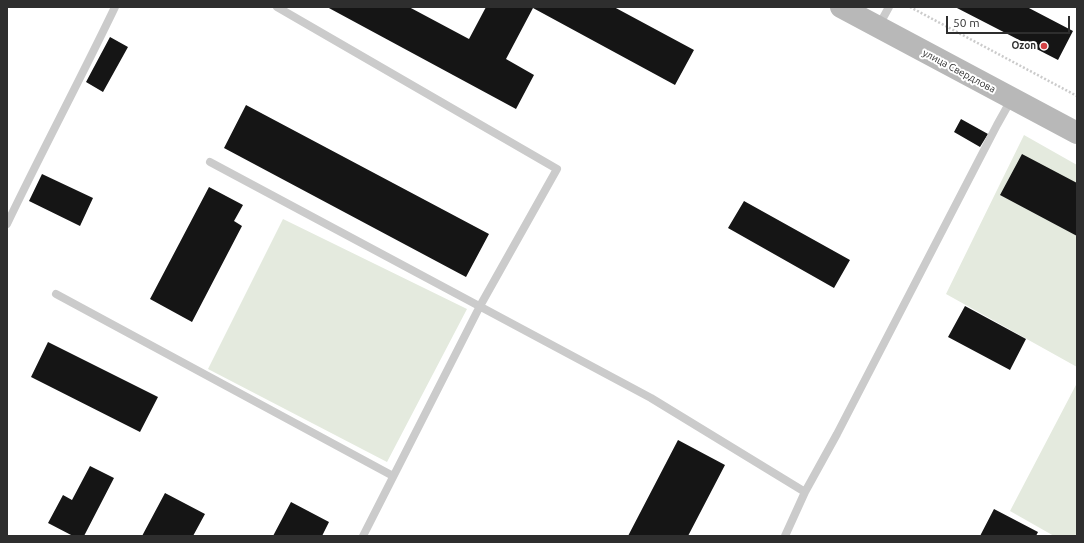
<!DOCTYPE html>
<html>
<head>
<meta charset="utf-8">
<style>
  body { margin:0 }
  #map { position:relative; width:1084px; height:543px; overflow:hidden; background:#fff; font-family:Ubuntu,sans-serif }
  canvas { display:block }
  .frame { position:absolute; inset:0; border:8px solid #2e2e2e; pointer-events:none }
  .scale { position:absolute; left:946px; top:16px; width:124px; height:18px; box-sizing:border-box; border:2px solid #2e2e2e; border-top:0; padding-left:5px; font-size:12px; line-height:14px; white-space:nowrap; color:#2e2e2e; -webkit-text-stroke:3px #fff; paint-order:stroke }
</style>
</head>
<body>
<div id="map">
<canvas width="1084" height="543"></canvas>
<div class="frame"></div>
<div class="scale">50 m</div>
</div>
<script>
const g = document.querySelector('canvas').getContext('2d');
g.lineJoin = 'round';
function fillPath(path, color) { g.fillStyle = color; g.fill(path, 'evenodd'); }
function strokePath(path, color, width, dash) { g.strokeStyle = color; g.lineWidth = width; g.lineCap = dash ? 'butt' : 'round'; g.setLineDash(dash || []); g.stroke(path); }
function write(font, color, halo, rows, align = 'center') {
  g.font = font + ' Ubuntu,sans-serif'; g.lineWidth = 4; g.setLineDash([]); g.textBaseline = 'middle'; g.strokeStyle = halo; g.fillStyle = color; for (const [text, x, y, turn = 0] of rows) {
    g.save(); g.translate(x, y); g.rotate((+turn || 0) * Math.PI / 180); g.textAlign = isNaN(turn) ? turn : align; if (halo) g.strokeText(text, 0, 0); g.fillText(text, 0, 0); g.restore();
  }
}
fillPath(new Path2D(`
  M1024,135L1077,165V367L946,294Z
  M283,219L467,309L387,462L208,369Z
  M1077,383V536H1054L1010,511Z`), '#e4eade');
fillPath(new Path2D(`
  M327,7H409L469,39L486,7H614L694,50L675,85L533,8L506,59L534,75L516,109Z
  M955,7H1027L1073,31L1058,60Z
  M110,37L128,47L103,92L86,82Z
  M246,105L489,234L466,277L224,148Z
  M961,119L988,134L980,147L954,132Z
  M1022,154L1077,183V236L1000,195Z
  M42,174L93,198L80,226L29,201Z
  M209,187L243,205L234,221L242,226L192,322L150,299Z
  M744,201L850,260L834,288L728,228Z
  M965,306L1026,339L1010,370L948,337Z
  M48,342L158,397L140,432L31,377Z
  M678,440L725,465L688,536H628Z
  M90,466L114,478L84,536H73L48,523L63,495L72,500Z
  M165,493L205,514L193,536H142Z
  M291,502L329,522L322,536H273Z
  M994,509L1038,532L1036,536H980Z`), '#151515');
strokePath(new Path2D(`
  M910,7L1077,96`), '#cbcbcb', 2.5, [2, 2]);
strokePath(new Path2D(`
  M277,7L557,169L480,306L363,536
  M878,27L889,7
  M210,162L651,398L805,492L837,434L997,125L1011,100
  M7,224C42,151 80,80 115,7
  M56,294L393,476
  M785,536L805,492`), '#cbcbcb', 8);
strokePath(new Path2D(`
  M841,7L1077,133`), '#b8b8b8', 22);
for (const [x, y, r, color] of [
  [1044,46,4,"#d44245"]
]) { const dot = new Path2D(); dot.arc(x, y, r, 0, 2 * Math.PI); g.fillStyle = color; g.fill(dot); strokePath(dot, '#fff', 1.5); }
write('bold 10px', '#2e2e2e', '#fff', [
  ["Ozon",1036,46]
], 'right');
write('10px', '#2e2e2e', '#fff', [
  ["улица Свердлова",959,71,28]
]);
</script>
</body>
</html>
